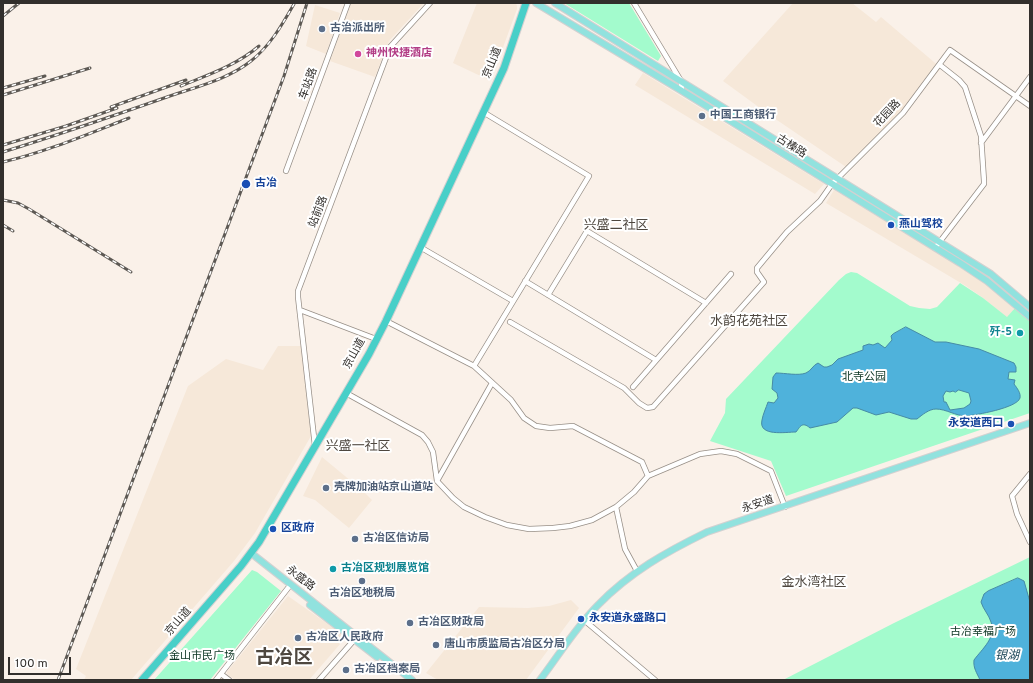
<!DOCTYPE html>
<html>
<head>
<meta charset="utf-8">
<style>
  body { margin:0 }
  #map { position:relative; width:1033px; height:683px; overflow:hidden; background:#faf1e9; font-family:Overpass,sans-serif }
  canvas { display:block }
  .frame { position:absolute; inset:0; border:4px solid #322f2c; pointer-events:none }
  .scale { position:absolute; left:8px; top:657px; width:63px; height:18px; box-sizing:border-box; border:2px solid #322f2c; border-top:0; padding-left:5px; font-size:12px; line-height:14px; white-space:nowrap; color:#322f2c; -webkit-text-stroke:3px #fff; paint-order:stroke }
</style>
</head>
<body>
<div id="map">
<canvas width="1033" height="683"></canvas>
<div class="frame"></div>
<div class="scale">100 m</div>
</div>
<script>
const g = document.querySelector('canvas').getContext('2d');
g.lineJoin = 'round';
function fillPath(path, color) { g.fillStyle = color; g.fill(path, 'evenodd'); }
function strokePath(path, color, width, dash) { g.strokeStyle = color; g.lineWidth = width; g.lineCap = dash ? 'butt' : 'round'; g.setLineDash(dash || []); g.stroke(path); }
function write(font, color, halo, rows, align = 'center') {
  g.font = font + ' Overpass,"Noto Sans SC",sans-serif'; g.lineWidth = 4; g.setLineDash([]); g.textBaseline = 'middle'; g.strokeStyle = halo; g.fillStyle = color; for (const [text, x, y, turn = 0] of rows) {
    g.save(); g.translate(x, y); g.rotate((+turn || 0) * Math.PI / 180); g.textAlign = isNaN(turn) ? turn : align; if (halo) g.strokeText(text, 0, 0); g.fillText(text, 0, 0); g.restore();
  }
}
fillPath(new Path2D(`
  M351,3H424L389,41L375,77L330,61Z
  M477,3H516L517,6V9L501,53L489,80L453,63Z
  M793,3H852L876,22L881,17L941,68L905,113L849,169L771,116L723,81Z
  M315,5L340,13L326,54L306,46Z
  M643,73L824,184L815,194L635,85Z
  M834,190L960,267L991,287L1015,308L1007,318L983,298L966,286L826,203Z
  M278,346H301L311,436L255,533L234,561L131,680H84L86,676L76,669L188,386L226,359L263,370Z
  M322,457L363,491L372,500L349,528L315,500L303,496Z
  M288,596L342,634L341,643L309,680H235L227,674V672Z
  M571,600L579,608L526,680H438L426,673L479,607L528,608L549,606Z`), '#f6e8d9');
fillPath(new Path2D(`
  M564,3H629L661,56L658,61Z
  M851,272L857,273L910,306L919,308L930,309L937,307L960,283L983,298L1007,317L1015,308L1030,321V413L786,496L771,461L710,441L725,413L726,399L839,280L846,274Z
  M1030,557V680H783L894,623Z
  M252,570L257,572L281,591L210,680H154Z`), '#a3fbcd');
const water = new Path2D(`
  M906,327L935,342H946L979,349L1014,363L1016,367V372H1009L1008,379L1015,380L1014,384C1017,388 1021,393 1020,398C1017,408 976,415 966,416C956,416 946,409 936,409C929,409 922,415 917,419H911L889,412L876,415L857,408H853L837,422L810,428C802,421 800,427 796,432C786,432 758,437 762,420C763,414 766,408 768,402L774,403L778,398L777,393L772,389L773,377L776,373C785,373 798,376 806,373C811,371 813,365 818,363L824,367H827L832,365L838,359L863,350V346L869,344L873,345L878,343L885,348L892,340L891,336L893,334ZM959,390L969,393L971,401L970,404L964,408L950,410L946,402H944L943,396L946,391L950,392L953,391L955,392Z
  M1018,578L1024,581L1030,602V680H980C977,673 973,668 974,660C982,649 997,637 991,622C989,615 983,609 981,602L984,594L988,591Z`);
fillPath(water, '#4fb2db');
strokePath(water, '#468ba6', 1);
const minor = new Path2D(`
  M634,3L681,81L682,91
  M981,143L1030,77
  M286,171L348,3
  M420,247L513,301
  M935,248L984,184V181L981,136L965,87L959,80L940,65
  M525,281L656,360
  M548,295L587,231L706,303
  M300,310L376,339
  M386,321L474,366L511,400L524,418L536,426L550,428L573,426L642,462L648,476
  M510,322L624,388L639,403L647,408L653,407L764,282L757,272V268L787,232L820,201L832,184L903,113L950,50L1030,106
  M474,366L589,176L483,112
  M633,387L731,274
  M346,393L422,435L428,442L433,452L437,481L453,498L464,507L485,517L507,525L529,529L553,528L570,526L592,520L616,507L634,492L648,476L700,454L721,451L737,454L771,471L785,507
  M315,446L298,297V291L390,47L430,3
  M1030,474L1012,496L1017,514L1030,542
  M437,481L492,383
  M616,507L625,549L637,571
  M584,620L655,680
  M221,674L229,680
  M216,680L288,588
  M319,680L355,639`);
const major = new Path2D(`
  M536,3L682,91L960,263L987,281L1030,317
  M555,3L991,274L1030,307
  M251,553L412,680
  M310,605L377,657
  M540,680C559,655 576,627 598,605C630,572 666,552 707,532L1030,423`);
const highway = new Path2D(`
  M142,680L241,566L259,542L369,354L386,321L504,68L526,3`);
strokePath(minor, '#978f87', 6);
strokePath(major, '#d2d1d1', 8);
strokePath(highway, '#d2d1d1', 9);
strokePath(minor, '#fff', 4.5);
strokePath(major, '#91e2de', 6);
strokePath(highway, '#48cfc8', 7);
const rail = new Path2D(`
  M3,16L19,3
  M181,86C208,75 237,65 259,46
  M3,88L45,76
  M3,95L90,68
  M111,107L186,80
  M3,145L66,126L117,108
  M3,152C58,135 113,116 167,97C195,87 227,80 251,61C270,46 282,25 294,4
  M3,162C46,152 88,134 129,118
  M3,200L18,203L29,209L131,272
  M3,225L13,231
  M58,680L284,76L307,3`);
strokePath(rail, '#5d5954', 3);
strokePath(rail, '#fff', 1.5, [4.5]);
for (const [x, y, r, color] of [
  [322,29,4,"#5c6f8a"],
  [358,54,4,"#d1479c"],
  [702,116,4,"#5c6f8a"],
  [246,184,5,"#1a4fb4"],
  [891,225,4,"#1a4fb4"],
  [1020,333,4,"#0f9aa8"],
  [1011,424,4,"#1a4fb4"],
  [326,488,4,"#5c6f8a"],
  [273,529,4,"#1a4fb4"],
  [355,539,4,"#5c6f8a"],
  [333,569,4,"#0f9aa8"],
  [362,581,4,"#5c6f8a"],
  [581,619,4,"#1a4fb4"],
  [410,623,4,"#5c6f8a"],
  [298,638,4,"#5c6f8a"],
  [436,645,4,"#5c6f8a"],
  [346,670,4,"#5c6f8a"]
]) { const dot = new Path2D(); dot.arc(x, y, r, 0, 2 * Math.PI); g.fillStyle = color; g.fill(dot); strokePath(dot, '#fff', 1.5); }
write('bold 11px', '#4e5e75', '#fff', [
  ["古治派出所",330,29],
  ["中国工商银行",710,116],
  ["壳牌加油站京山道站",334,488],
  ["古冶区信访局",363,539],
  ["古冶区地税局",362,594,"center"],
  ["古冶区财政局",418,623],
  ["古冶区人民政府",306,638],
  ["唐山市质监局古冶区分局",444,645],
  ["古冶区档案局",354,670]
], 'left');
write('bold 11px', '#b23c85', '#fff', [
  ["神州快捷酒店",366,54]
], 'left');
write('11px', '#322f2c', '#fff', [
  ["京山道",493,63,-68],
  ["车站路",309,84,-70],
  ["花园路",888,114,-47],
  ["古榛路",791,147,32],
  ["站前路",319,212,-69],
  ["京山道",355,354,-61],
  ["永安道",758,505,-18],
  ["永盛路",300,579,38],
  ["京山道",179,622,-49]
]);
write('bold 11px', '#164399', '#fff', [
  ["古冶",255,184],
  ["燕山驾校",899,225],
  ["永安道西口",1003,424,"right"],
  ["区政府",281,529],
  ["永安道永盛路口",589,619]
], 'left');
write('bold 11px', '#0d838f', '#fff', [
  ["歼-5",1012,333],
  ["古冶区规划展览馆",341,569,"left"]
], 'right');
write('11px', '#0c3523', '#fff', [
  ["北寺公园",864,378],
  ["古冶幸福广场",983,633],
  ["金山市民广场",202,657]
]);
write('italic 12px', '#1a4556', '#fff', [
  ["银湖",1007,657]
]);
write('13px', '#4e473f', '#fff', [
  ["兴盛二社区",616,226],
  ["水韵花苑社区",749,322],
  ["兴盛一社区",358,447],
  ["金水湾社区",814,583]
]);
write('bold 19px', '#4e473f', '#fff', [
  ["古冶区",284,659]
]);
</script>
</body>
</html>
